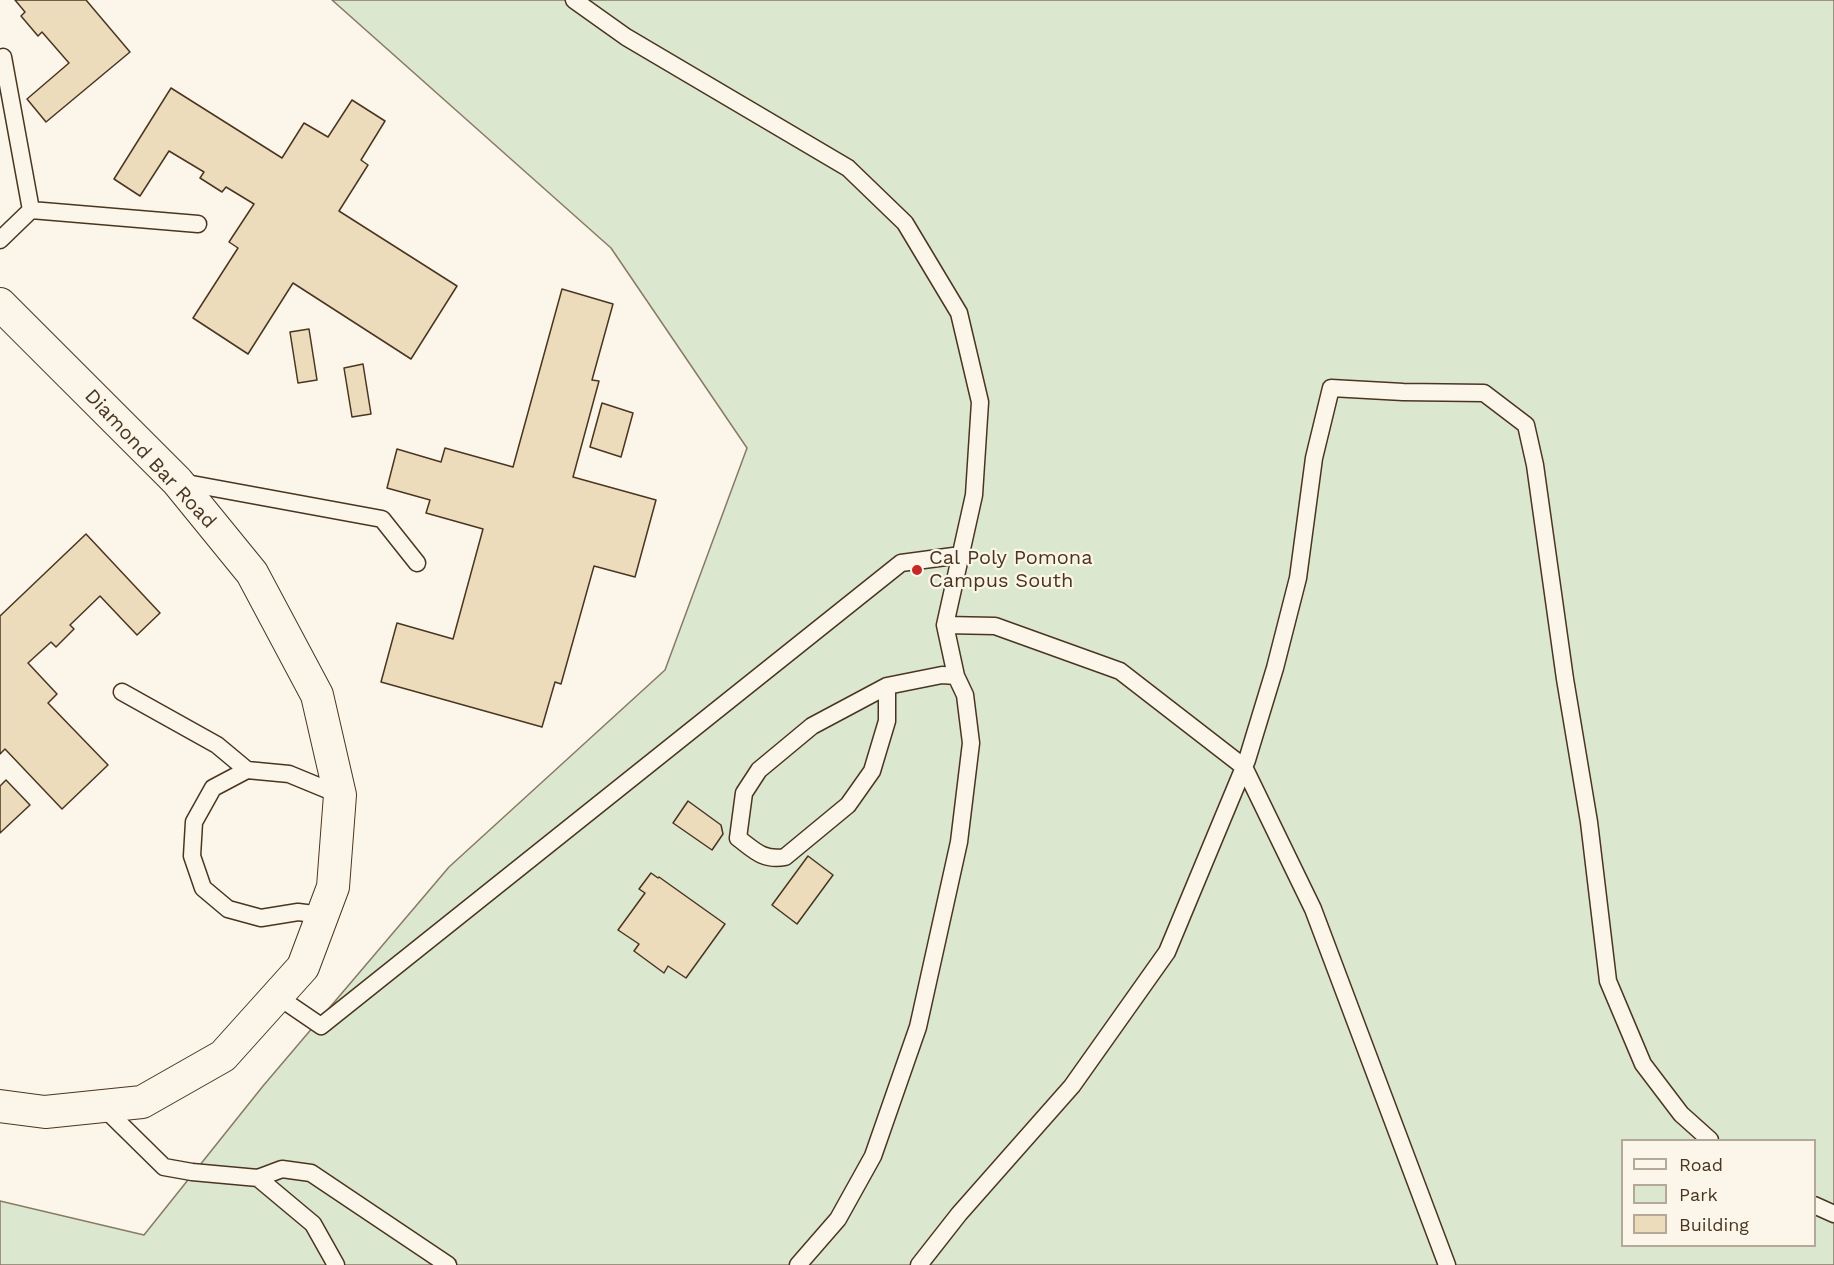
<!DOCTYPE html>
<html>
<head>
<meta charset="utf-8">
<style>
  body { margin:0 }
  #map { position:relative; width:1834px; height:1265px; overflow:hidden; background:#fbf6e9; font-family:"Work Sans",sans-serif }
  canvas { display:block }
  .legend { position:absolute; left:1621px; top:1139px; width:195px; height:108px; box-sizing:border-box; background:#fbf6e9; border:2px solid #b4a999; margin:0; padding:8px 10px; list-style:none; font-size:18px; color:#4a3520 }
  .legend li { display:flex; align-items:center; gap:12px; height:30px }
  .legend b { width:30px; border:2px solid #b4a999 }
</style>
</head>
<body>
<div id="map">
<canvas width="1834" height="1265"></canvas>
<ul class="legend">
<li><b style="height:8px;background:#fbf6e9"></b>Road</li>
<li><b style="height:16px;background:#dce7d0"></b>Park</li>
<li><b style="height:16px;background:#ecdcbc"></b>Building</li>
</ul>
</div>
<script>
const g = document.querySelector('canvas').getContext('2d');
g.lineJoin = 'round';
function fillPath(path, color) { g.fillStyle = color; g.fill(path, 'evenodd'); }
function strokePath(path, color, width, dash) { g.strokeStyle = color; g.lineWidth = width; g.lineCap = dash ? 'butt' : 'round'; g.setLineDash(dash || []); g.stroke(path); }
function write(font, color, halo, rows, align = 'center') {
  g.font = font + ' "Work Sans",sans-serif'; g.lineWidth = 4.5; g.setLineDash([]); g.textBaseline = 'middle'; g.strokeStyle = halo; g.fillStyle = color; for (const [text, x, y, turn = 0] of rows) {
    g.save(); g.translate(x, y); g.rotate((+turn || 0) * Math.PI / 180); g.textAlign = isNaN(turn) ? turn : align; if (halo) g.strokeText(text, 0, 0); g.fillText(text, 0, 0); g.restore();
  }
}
const green = new Path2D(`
  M332,0H1834V1265H0V1201L144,1235L263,1086L449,867L665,670L747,448L611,248ZM1622,1140H1814V1246H1622Z`);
fillPath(green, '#dce7d0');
strokePath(green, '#887966', 1.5);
const building = new Path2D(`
  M15,0H86L130,52L46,122L27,99L69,63L42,32L38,36L21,16L25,12Z
  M171,88L282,158L304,123L328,137L352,100L385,121L361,160L368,165L339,211L457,286L411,359L293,283L248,354L193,318L238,248L229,242L254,204L226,187L222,192L200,178L204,172L169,151L140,196L114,179Z
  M562,289L613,304L592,380L599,381L573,477L656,500L635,577L594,566L561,684L555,682L542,727L381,682L397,623L453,639L483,529L426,513L430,500L387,488L397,449L441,462L445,448L513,467Z
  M309,329L317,380L298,383L290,332Z
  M363,364L371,414L352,417L344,368Z
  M602,403L633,413L621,457L590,447Z
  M86,534L160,613L137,635L100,596L70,625L74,629L56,647L51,642L28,663L57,694L48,703L108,765L62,809L5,749L0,754V616Z
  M6,780L30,805L0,833V786Z
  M688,801L721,825L723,834L712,850L673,823Z
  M808,856L833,875L797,924L772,905Z
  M651,873L658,878L659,877L725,924L686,978L668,966L664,973L634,951L639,944L618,930L645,893L639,889Z`);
fillPath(building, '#ecdcbc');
strokePath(building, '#4a3520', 1.5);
const lane = new Path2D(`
  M574,0L626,37L848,168L905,223L959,313L980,402L974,495L945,625L956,676L965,695L971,743L959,842L918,1027L873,1156L838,1219L798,1265
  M3,57L31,210
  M0,240L31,210L198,224
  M181,482L382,519L417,563
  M945,625L995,626L1120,671L1244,767L1313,909L1447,1265
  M887,686V721L872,771L848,805L785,857C763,861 754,850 738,838L744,793L759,770L812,726L887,686L942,675L956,676
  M122,692L217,745L247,770
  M322,915L298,912L261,918L228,909L203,888L192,856L194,822L213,788L247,770L289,774L340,795
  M277,996L321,1026L901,563L961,555
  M102,1106L164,1167L192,1172L258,1178L313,1224L336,1265
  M258,1178L282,1169L311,1173L448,1265
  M1814,1205L1834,1214
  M919,1265L959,1214L1072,1086L1167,952L1247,760L1275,668L1298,578L1314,458L1331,388L1403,392L1484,393L1526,425L1535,465L1565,679L1589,822L1608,981L1643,1064L1681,1114L1710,1140`);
const street = new Path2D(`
  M0,304L177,481L252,573L317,695L340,795L333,887L303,967L223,1056L142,1102L45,1112L0,1106`);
strokePath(lane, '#4a3520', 19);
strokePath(street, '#4a3520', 34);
strokePath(lane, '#fbf6e9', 16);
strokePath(street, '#fbf6e9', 32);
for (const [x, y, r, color] of [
  [917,570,6,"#c62828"]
]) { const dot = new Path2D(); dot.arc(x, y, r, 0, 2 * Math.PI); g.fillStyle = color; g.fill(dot); strokePath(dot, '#fbf6e9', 2); }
write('20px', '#4a3520', '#fbf6e9', [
  ["Diamond Bar Road",150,459,47]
]);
write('20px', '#4a3520', '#fbf6e9', [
  ["Cal Poly Pomona",929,558],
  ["Campus South",929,581]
], 'left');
</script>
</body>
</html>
